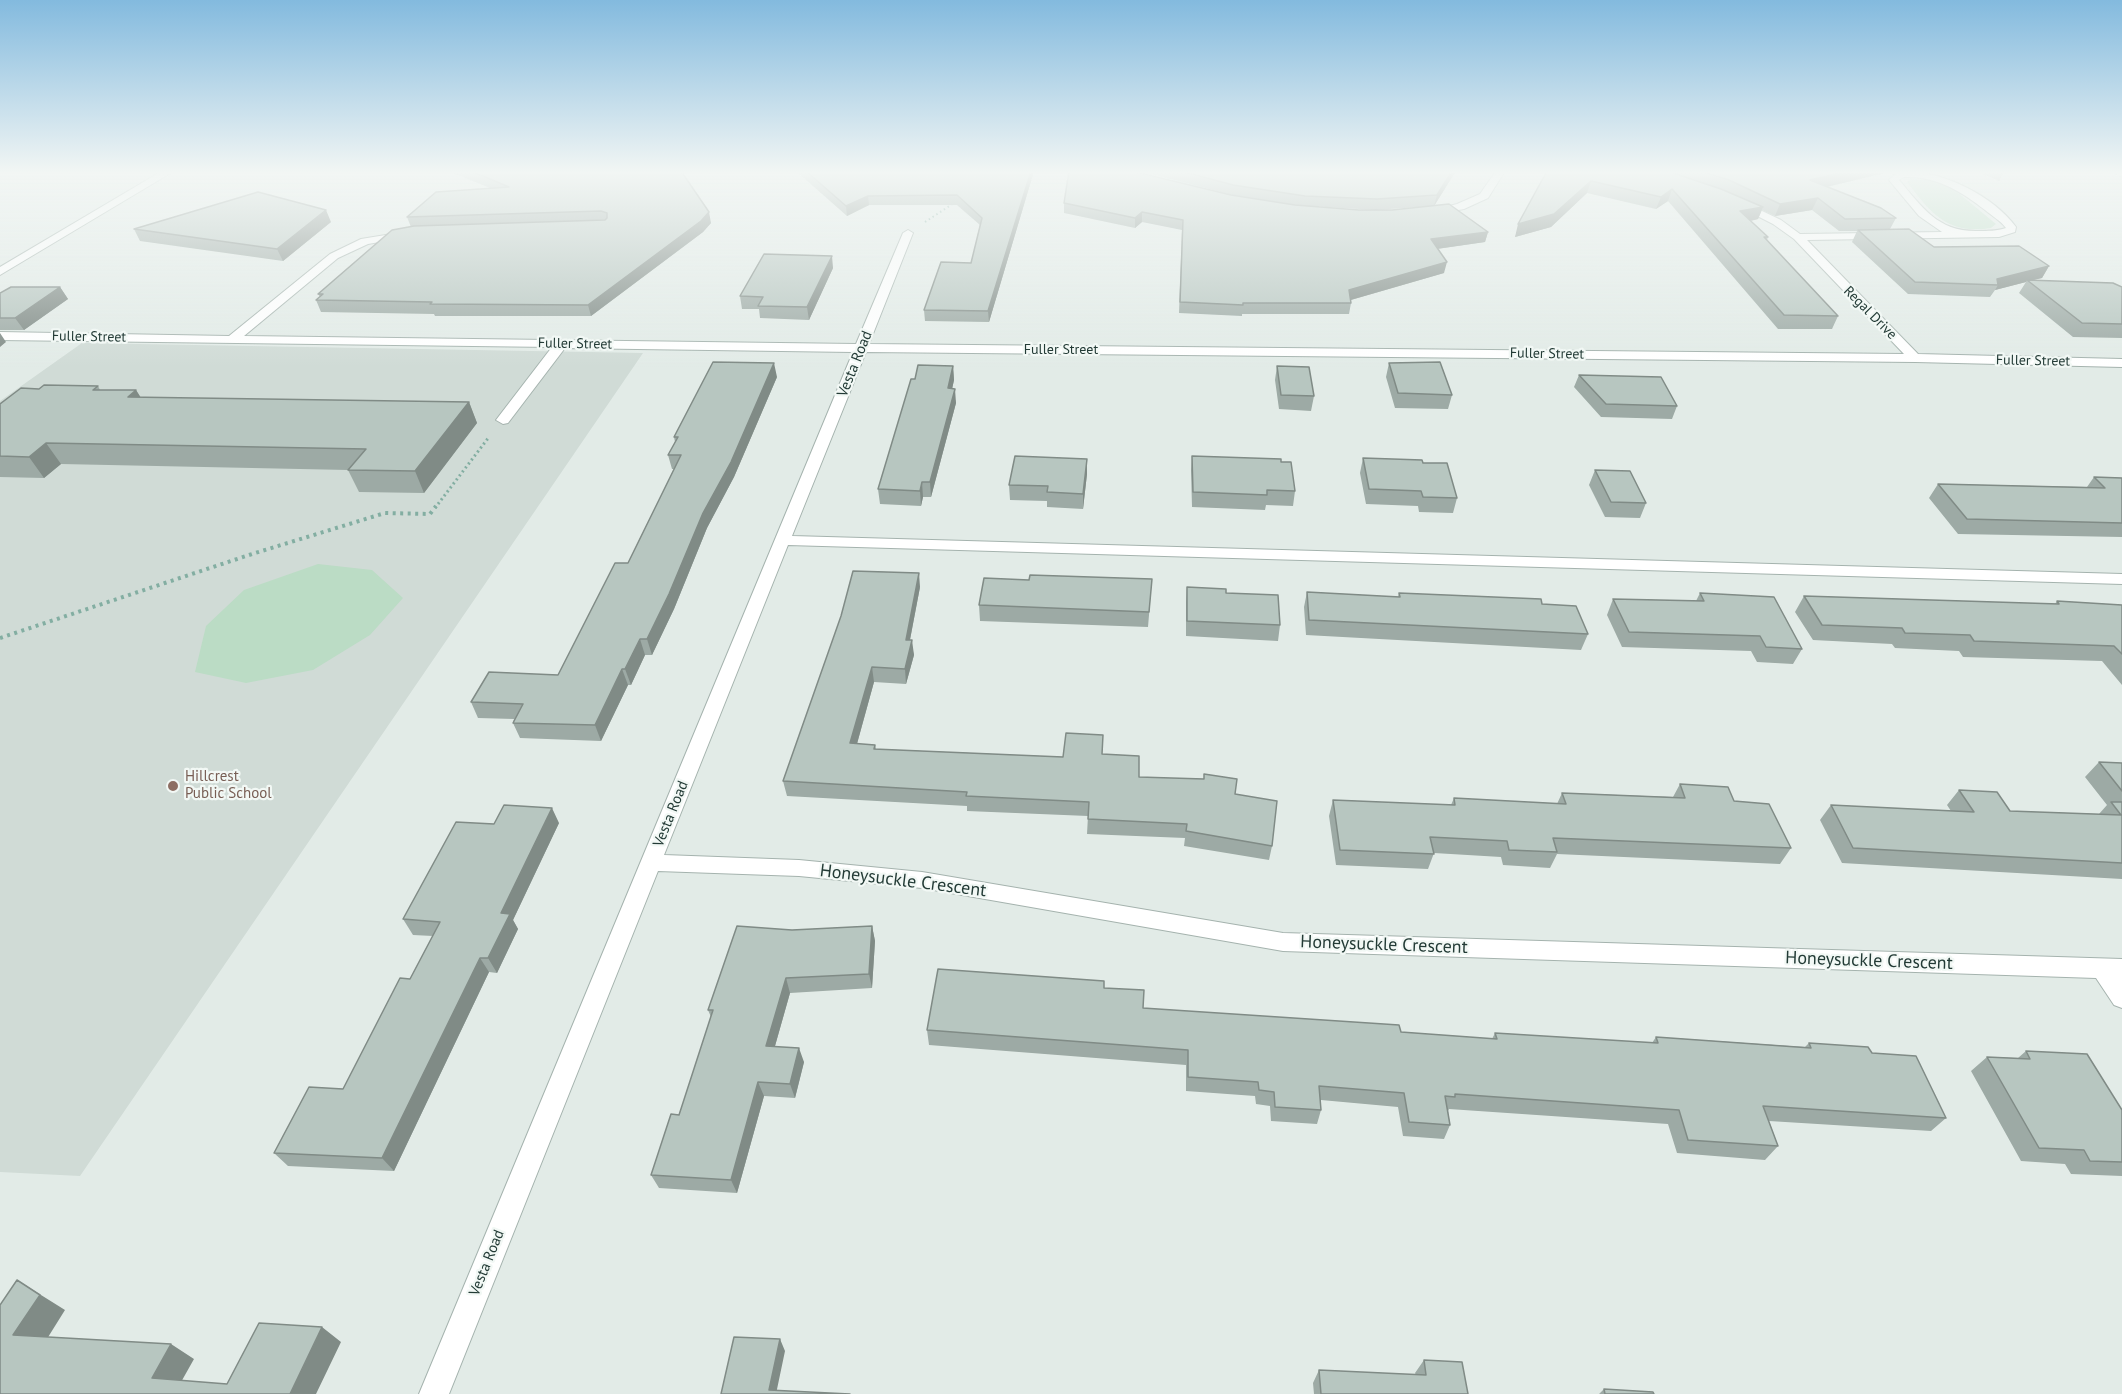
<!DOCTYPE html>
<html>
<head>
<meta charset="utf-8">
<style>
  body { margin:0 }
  canvas { display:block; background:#e2ebe7 }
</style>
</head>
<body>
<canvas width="2122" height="1394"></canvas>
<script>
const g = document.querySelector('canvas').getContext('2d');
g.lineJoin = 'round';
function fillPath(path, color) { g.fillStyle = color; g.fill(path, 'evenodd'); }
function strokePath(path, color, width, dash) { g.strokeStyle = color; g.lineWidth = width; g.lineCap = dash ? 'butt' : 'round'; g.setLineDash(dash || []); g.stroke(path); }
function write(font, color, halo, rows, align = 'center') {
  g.font = font + ' "PT Sans",sans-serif'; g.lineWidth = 4.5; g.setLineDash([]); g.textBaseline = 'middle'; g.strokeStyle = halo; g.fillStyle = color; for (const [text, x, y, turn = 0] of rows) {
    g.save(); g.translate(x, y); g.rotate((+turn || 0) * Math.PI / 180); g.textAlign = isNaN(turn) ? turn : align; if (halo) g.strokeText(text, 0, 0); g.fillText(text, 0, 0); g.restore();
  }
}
fillPath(new Path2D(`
  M82,343L643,353L80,1176L0,1172V401Z`), '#d0dbd6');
fillPath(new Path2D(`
  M1911,179L1932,180L1950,186L1996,224L1991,228C1947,235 1931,213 1907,182Z
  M318,564L372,570L403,598L370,635L313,670L246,683L195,672L206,626L244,590Z`), '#bbdcc5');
const minor = new Path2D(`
  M162,171H174L0,275V267Z
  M1496,171H1505L1488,198L1464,209L1431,215L1426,212L1457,204L1480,194Z
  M1906,171C1945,172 1993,196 2016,227L2015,232L1999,237L1807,240L1918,354L2122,359V367L1915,362L866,352L792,536L2122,574V584L788,545L664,855L799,860L922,872L1283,933L2122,959V1008L2114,1005L2096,978L1283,951L922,888L799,876L658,871L449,1394H419L853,352L565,348L508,423L503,424L496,420L552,347L0,340V332L229,336L330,254L361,239L404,232L408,233V237L368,244L338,258L244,336L856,344L903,233L908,230L913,233L869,344L1904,354L1794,239L1773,224L1734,204L1743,202L1781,220L1800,234L1942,232L1919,216L1889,180L1895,174ZM1904,177C1936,176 1961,191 1985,210C1992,216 2001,221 2006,228C1997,231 1988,231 1978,231C1938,232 1923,208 1899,180Z`);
strokePath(minor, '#a5b3ae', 2);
strokePath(new Path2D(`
  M2112,171L2122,178
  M925,222L954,203`), '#83aea2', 2, [1.5, 3]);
strokePath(new Path2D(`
  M435,508L489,437`), '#83aea2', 3, [2, 3]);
strokePath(new Path2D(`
  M0,638L252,554L385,513L430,514L436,506`), '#83aea2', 4, [3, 4.5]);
fillPath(minor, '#fff');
fillPath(new Path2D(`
  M448,171H681L711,223L703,232L591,316H435L434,314L321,312L316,300L320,297L318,294L411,227L407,217L490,188Z
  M796,171H1034L989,322L925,321L924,310L971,263L980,225L957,205H869L847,216Z
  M1140,171H1456L1434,206L1375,210L1310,206L1488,232L1485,242L1437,249L1444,273L1351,300V303L1349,314H1242V316L1179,313L1182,230L1142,222L1135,228L1064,213V203L1139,174L1232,195ZM1232,195L1301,206L1295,205Z
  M1547,171H1890L1827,187L1896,218L1890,229L1934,247L2049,266L2042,278L2032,280L2122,287V338L2073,337L2019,293L2026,282L1995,290L1990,297L1908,294L1852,242L1857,231H1839L1812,210L1775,216L1762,210L1758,219L1751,221L1768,237L1767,240L1838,316L1832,329H1778L1668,201L1656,209L1587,193L1551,227L1515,237Z
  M1976,171H2005L1999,181Z
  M331,222L283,261L140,241L134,229Z
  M833,268L809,320L760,318L759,309H742L740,296Z
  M60,287L68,299L24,330H0V293Z
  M1389,363L1452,395L1448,409L1395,408L1386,377Z
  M953,366L954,380L952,389L956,403L931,497H923L921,506L880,504L878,489L915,379Z
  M1277,366L1314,396L1311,411L1279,409L1275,380Z
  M1579,375L1677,406L1672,419L1601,417L1574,387Z
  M777,377L734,477L707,528L674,609L652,655H645L631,685H628L601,741L520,738L513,723L514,719L478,718L471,702L558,675L628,563L674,469H672L668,455L675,442L674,437Z
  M98,386L100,390H136L141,398L469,402L477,423L424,493L359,492L348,470L61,464L44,478L0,477V404L39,389Z
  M1192,456L1281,462L1295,491L1293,506L1266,505L1265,510L1192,507L1191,470Z
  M1363,458L1423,463L1457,498L1453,513L1419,512L1418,506L1366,504L1360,473Z
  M1087,459V474L1083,509L1047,507V501L1010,500L1009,485Z
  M1595,470L1646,503L1640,518L1605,517L1589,485Z
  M2094,477L2122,478V537L1958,534L1929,498L1938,484L2087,487Z
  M1152,579L1148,627L980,621L979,605L1029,580Z
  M920,587L910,640L914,655L906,684L874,682L857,744L875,745L876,749L1063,757L1102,754L1139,777L1235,794L1272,846L1269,860L1184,846L1185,838L1087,834L1088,816L967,811V806L787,796L783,781Z
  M1187,587L1226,593L1280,625L1278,641L1186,636V603Z
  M1307,592L1398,597L1399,593L1588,634L1581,650L1306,635L1304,607Z
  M1700,593L1802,649L1793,664L1757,662L1751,651L1622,647L1607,615L1613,599L1696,601Z
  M1804,596L2055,604L2057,601L2122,605V685L2102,661L1963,657L1959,651L1895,648L1892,644L1813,640L1795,612Z
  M2099,762L2122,763V879L1842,863L1820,820L1831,805L1951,811L1947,805L1959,790L2010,811L2099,814L2107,805L2085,777Z
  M1680,784L1734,801L1791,848L1780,864L1557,854L1550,868L1503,865L1501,857L1434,853L1428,869L1336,865L1329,816L1333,800L1451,805L1454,798L1557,804L1562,793L1673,797Z
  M559,823L513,920L518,929L497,973L489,972L394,1171L288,1166L274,1153L343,1089L410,979L433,936L413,935L403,919L494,824Z
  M872,926L875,941L872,988L790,993L775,1046L804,1062L795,1098L764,1096L737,1193L659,1188L651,1175L679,1115L711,1017L708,1010L792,930Z
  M1104,988L1143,1008L1401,1032L1492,1039L1495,1033L1652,1043L1656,1037L1805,1047L1809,1043L1872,1053L1946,1118L1931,1131L1769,1121L1778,1146L1765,1160L1677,1153L1668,1124L1449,1109L1448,1111L1450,1125L1444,1139L1403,1136L1398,1107L1321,1100V1110L1317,1124L1271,1121L1270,1106L1256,1104L1255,1096L1186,1091V1065L929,1045L927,1030Z
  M2026,1051L2122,1110V1176L2071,1174L2065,1164L2021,1161L1971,1071L1987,1057L2018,1058Z
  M1424,1360L1468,1394H1314L1313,1383L1319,1370L1416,1375L1415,1373Z
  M1604,1389L1654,1394H1599Z`), '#9daaa5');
fillPath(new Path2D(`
  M1031,171H1034L989,322L988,311Z
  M1452,171H1456L1434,206L1437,195Z
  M1847,171H1890V172L1804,192L1810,180Z
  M1591,181L1587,193L1551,227L1515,237L1518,224Z
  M1672,189L1668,201L1656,209L1661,197Z
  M868,196L869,205L847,216L846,206Z
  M1818,198L1812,210L1775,216L1780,204Z
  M1763,207L1758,219L1735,224L1740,211Z
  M326,210L331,222L283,261L277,249Z
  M709,212L711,223L703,232L591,316L588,305Z
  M1142,212V222L1135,228V218Z
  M1488,232L1485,242L1429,250L1431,239Z
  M832,256L833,268L809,320L807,307Z
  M1447,262L1444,273L1347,301L1349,290Z
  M2049,266L2042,278L2029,281L2027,280L2026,282L1995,290L1998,285L1997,279Z
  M60,287L68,299L24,330L15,318Z
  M0,333L6,342L0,347Z
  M774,363L777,377L734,477L707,528L674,609L652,655L647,639L703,513Z
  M953,366L954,380L949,403L948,388Z
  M955,389L956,403L931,497L930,482Z
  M136,390L149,411L128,397Z
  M469,402L477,423L424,493L415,471Z
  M46,443L61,464L44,478L29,457Z
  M1087,459V474L1083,509V494Z
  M922,482L923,497L921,506L920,491Z
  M919,573L920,587L907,655L906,640Z
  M640,639L645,655L631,685L625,669Z
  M912,640L914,655L906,684L905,669Z
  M872,667L874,682L853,758L850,743Z
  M622,669L628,685L601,741L595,725Z
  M552,808L559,823L513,920L518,929L497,973L488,958L501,913Z
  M872,926L875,941L872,988L869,974Z
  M480,958L489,972L394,1171L382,1158Z
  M786,978L790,993L771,1060L766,1046Z
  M799,1048L804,1062L795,1098L790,1084Z
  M758,1082L764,1096L737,1193L731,1180Z
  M17,1280L65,1310L40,1350L13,1335Z
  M322,1327L341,1342L316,1394H290Z
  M780,1339L785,1351L776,1394L769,1390Z
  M171,1344L194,1359L176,1391L152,1378Z`), '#808b86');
const building = new Path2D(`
  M471,171H681L709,212L701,221L588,305L430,304L432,302L316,300L323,294H318L392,230L414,226L605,220L607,218V213L601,211L407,217L436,192L509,187Z
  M806,171H1031L988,311L924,310L941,262L971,263L982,218L957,195L868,196L846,206Z
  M1069,171H1132L1231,195L1295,205L1359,210H1392L1449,204L1488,232L1431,239L1447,262L1349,290L1351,303H1243V305L1180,302L1183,220L1142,212L1135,218L1064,203Z
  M1181,171H1452L1437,195L1377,199L1305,196L1233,185Z
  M1547,171H1667L1721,189L1763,207L1740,211L1768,237H1764L1838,316L1784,315L1672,189L1661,197L1591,181L1554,214L1518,224Z
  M1701,171H1847L1810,180L1881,208L1896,218L1845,219L1818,198L1780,204L1729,180Z
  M258,192L326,210L277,249L134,229Z
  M1909,229L1934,247L2019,246L2049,266L1997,279L1998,285L1915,282L1858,230Z
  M764,254L832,256L807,307L758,306L763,297L740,296Z
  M2027,280L2113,283L2122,287V324L2082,323Z
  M11,287H60L15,318H0V293Z
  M713,362L774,363L731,462L703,513L669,594L647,639H640L625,669H622L595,725L513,723L523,704L471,702L489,672L558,675L615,563H628L681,455H668L678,437H674Z
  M1440,362L1452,395L1398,393L1389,363Z
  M918,365L953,366L948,388L955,389L930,482H922L920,491L878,489L911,379H915Z
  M1277,366L1309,367L1314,396L1281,395Z
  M1579,375L1661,377L1677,406L1606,404Z
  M44,385L98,386L93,390H136L128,397L469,402L415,471L348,470L366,449L46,443L29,457L0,456V404L21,388L39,389Z
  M1015,456L1087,459L1083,494L1047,492L1048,486L1009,485Z
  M1192,456L1281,459V462H1291L1295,491L1267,490V495L1193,492Z
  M1363,458L1422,460L1423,463H1447L1457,498L1423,497L1421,491L1369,489Z
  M1595,470L1630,471L1646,503L1611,502Z
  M2094,477L2122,478V523L1967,519L1938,484L2105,488Z
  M853,571L919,573L906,640H912L905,669L872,667L850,743L875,745L874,749L1063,757L1066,733L1103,735L1102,754L1139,756V777L1204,779V774L1237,779L1235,794L1277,801L1272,846L1186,831L1187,824L1088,819L1089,802L966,796L967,792L783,781L841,616Z
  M1030,575L1152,579L1149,612L979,605L984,578L1029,580Z
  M1187,587L1226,589V593L1278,595L1280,625L1187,621Z
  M1307,592L1400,597L1399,593L1541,599L1542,604L1576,606L1588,634L1309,620Z
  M1700,593L1774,597L1802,649L1766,647L1760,636L1629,632L1613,599L1704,601Z
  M1804,596L2059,604L2057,601L2122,605V654L2114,646L1974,641L1970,635L1905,633L1902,628L1822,625Z
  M2099,762L2122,763V791Z
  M1680,784L1728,787L1734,801L1769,804L1791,848L1553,838L1557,852L1509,850L1507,841L1430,837L1434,854L1340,850L1333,800L1455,805L1454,798L1566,804L1562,793L1685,798Z
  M1959,790L1997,792L2010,811L2121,815L2111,802H2122V863L1853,848L1831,805L1974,812Z
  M504,805L552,808L501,913L510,914L488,958H480L382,1158L274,1153L309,1087L343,1089L400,978L410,979L440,922L403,919L456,822L494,824Z
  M737,926L792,930L872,926L869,974L786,978L766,1046L799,1048L790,1084L758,1082L731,1180L651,1175L671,1114L679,1115L713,1010H708Z
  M938,969L1104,981V988L1144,990L1143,1008L1399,1025L1401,1032L1497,1039L1495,1033L1658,1043L1656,1037L1811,1048L1809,1043L1868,1047L1872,1053L1916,1056L1946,1118L1763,1106L1778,1146L1688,1140L1679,1110L1455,1094V1097L1445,1096L1450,1125L1409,1122L1404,1093L1319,1086L1321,1110L1275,1107L1274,1092L1259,1090L1258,1082L1188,1077V1050L927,1030Z
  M2026,1051L2087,1054L2122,1110V1162L2090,1161L2084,1150L2039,1148L1987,1057L2030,1059Z
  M17,1280L40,1295L13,1335L171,1344L152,1378L227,1384L259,1323L322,1327L290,1394H0V1305Z
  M734,1337L780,1339L769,1390L850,1394H721Z
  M1424,1360L1462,1362L1468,1394H1321L1319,1370L1426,1375Z
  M1604,1389L1653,1392L1654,1394H1605Z`);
fillPath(building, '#b7c6c0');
strokePath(building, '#808b86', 1.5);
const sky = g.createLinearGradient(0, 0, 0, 367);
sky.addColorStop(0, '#83bade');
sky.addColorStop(0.47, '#f2f6f4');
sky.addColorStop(1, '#f2f6f400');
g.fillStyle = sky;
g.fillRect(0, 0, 2122, 367);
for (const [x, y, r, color] of [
  [173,786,6,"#8d6e63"]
]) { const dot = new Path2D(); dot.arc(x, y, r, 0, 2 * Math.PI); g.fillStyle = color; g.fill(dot); strokePath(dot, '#f2f8f5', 2); }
write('14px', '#233b36', '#f2f8f5', [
  ["Regal Drive",1870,313,45],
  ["Fuller Street",89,337,1],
  ["Fuller Street",575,344,1],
  ["Fuller Street",1061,350],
  ["Fuller Street",1547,354,1],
  ["Fuller Street",2033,361,1]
]);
write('15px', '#233b36', '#f2f8f5', [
  ["Vesta Road",855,364,-68],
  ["Vesta Road",671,814,-68],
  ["Vesta Road",487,1263,-68]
]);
write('15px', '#785e54', '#f2f8f5', [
  ["Hillcrest",185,777],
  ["Public School",185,794]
], 'left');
write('18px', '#233b36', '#f2f8f5', [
  ["Honeysuckle Crescent",903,881,7],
  ["Honeysuckle Crescent",1384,945,2],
  ["Honeysuckle Crescent",1869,961,2]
]);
</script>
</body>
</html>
